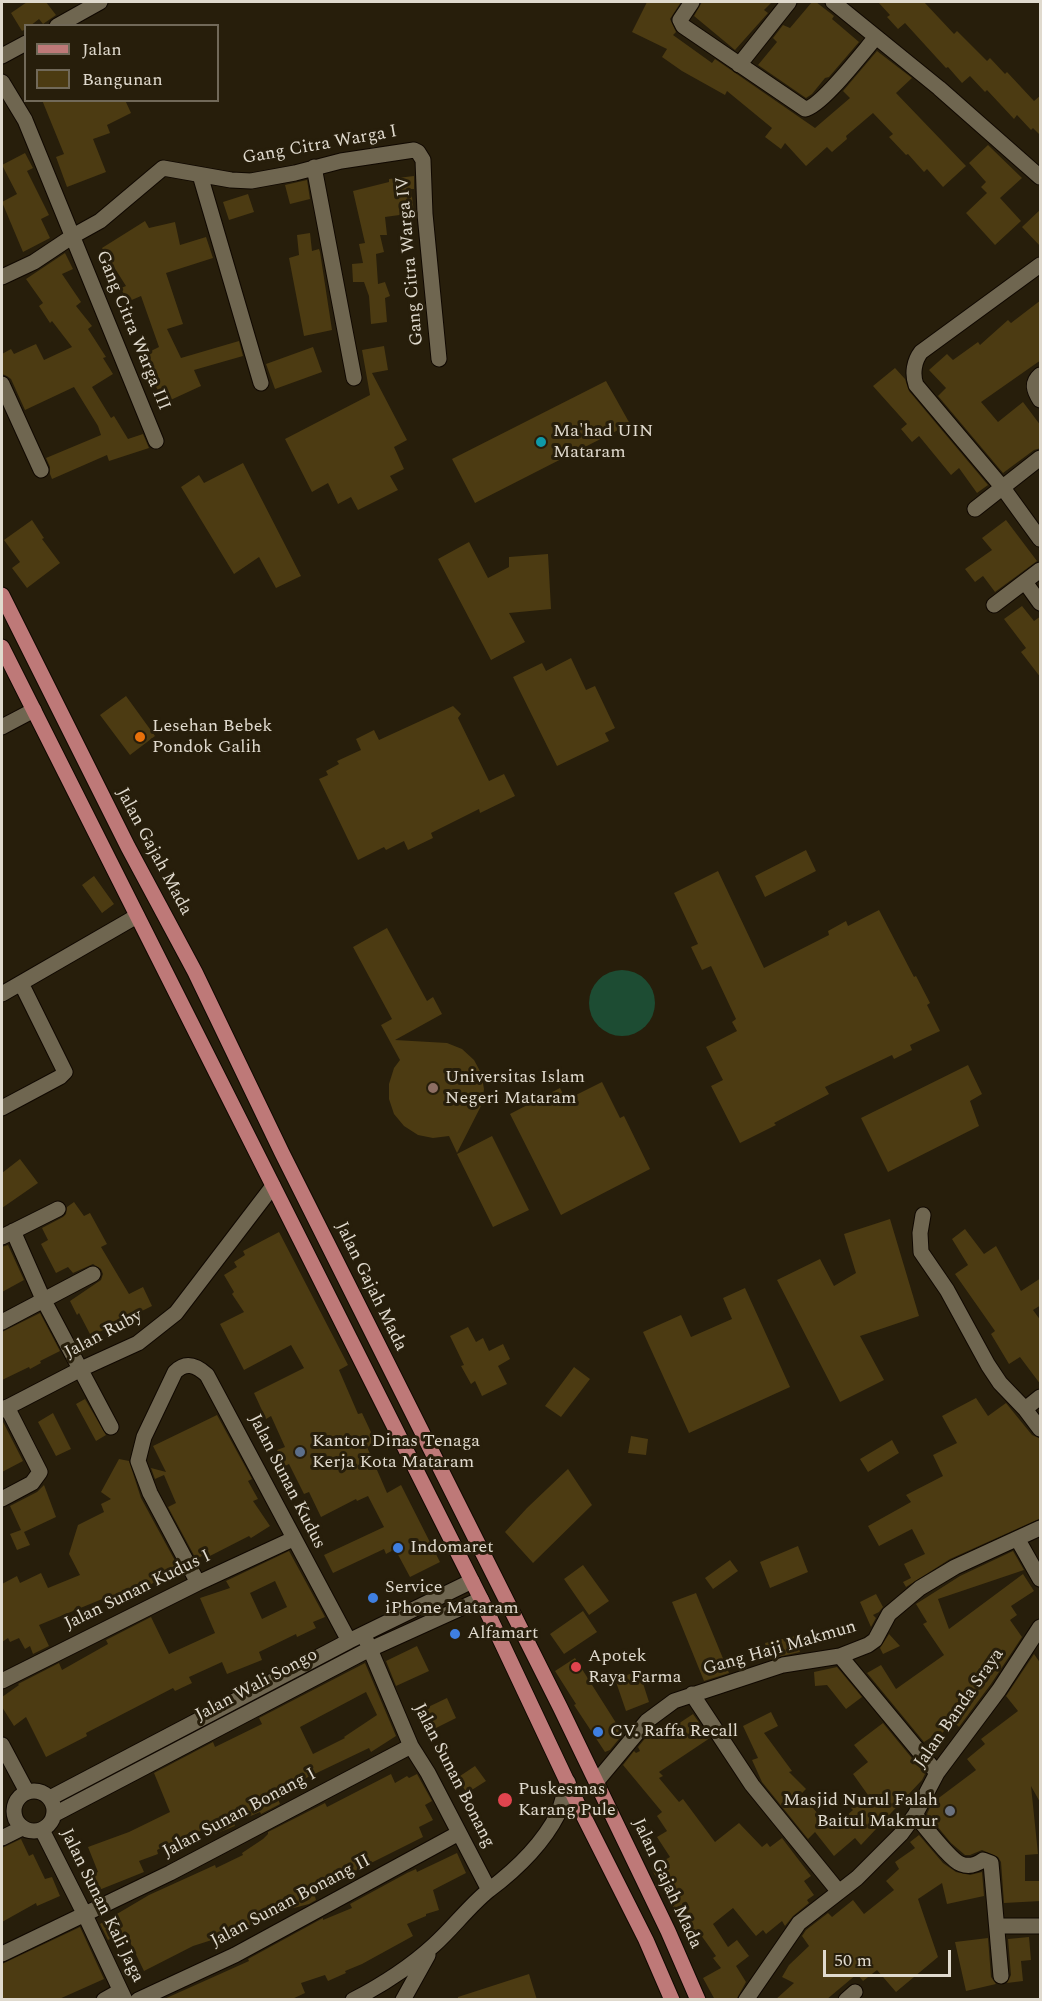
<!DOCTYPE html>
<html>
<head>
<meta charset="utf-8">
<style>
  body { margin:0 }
  #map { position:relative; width:1042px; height:2001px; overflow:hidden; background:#271e0b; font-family:Spectral,serif }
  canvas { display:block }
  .frame { position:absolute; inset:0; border:3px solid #e0dace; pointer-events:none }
  .legend { position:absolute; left:24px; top:24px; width:195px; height:78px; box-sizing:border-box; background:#271e0b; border:2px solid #716959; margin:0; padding:8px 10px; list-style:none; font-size:18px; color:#e0dace }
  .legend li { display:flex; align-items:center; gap:12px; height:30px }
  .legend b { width:30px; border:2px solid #716959 }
  .scale { position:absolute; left:823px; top:1950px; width:128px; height:27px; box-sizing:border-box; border:3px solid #e0dace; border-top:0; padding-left:8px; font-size:18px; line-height:21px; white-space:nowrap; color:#e0dace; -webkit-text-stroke:4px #271e0b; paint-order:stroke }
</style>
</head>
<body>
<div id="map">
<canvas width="1042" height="2001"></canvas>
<div class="frame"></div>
<ul class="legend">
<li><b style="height:8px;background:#be7978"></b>Jalan</li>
<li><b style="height:16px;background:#4c3b12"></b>Bangunan</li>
</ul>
<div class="scale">50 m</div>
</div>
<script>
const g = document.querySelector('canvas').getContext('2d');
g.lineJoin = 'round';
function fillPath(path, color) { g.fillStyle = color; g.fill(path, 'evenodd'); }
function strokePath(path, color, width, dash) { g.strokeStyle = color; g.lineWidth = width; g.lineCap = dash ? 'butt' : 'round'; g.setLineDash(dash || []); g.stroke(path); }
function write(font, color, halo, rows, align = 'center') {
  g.font = font + ' Spectral,serif'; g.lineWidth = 6; g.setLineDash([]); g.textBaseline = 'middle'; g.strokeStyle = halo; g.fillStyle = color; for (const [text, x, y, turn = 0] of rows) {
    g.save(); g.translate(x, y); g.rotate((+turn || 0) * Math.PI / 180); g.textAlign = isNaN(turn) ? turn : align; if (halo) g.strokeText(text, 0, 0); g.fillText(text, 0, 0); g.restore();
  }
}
fillPath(new Path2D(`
  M589 1003a33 33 0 1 1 66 0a33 33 0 1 1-66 0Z`), '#1d4c33');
fillPath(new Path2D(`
  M27,2H46L56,15L43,24L39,19L30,26H26V29L22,31L11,13Z
  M647,2H681L670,19L676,32L673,35L712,63L715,59L815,128L850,98L843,91L877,51L912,78L896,93L966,166L943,187L927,169L924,172L908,154L906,155L889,137L893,134L873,113L846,136L847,139L832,152L827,147L806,166L785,143L781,149L765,137L772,128L727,91L725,95L682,71L662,57L667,49L632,32Z
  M702,2H772L764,10L768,13L735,50L694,16Z
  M812,2H816L834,16L832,19L859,42L829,77L825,78L812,94L806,98L758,65L777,42L773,38L783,25L790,28Z
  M878,2H924L954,34L957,31L987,61L990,58L1005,74L1007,72L1034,101L1041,95V136L1033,128L1031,130L1017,115L1014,119L987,90L985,92L970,76L962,83L948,67L946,68L905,23L898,29L887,17L890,15Z
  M42,100H125L131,113L107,125L110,133L93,139L106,172L67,187L56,157L64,154Z
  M988,145L1022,178L1000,198L1021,221L995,245L966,213L987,193L981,187L986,182L969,163Z
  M25,153L33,168L27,171L49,215L41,219L50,238L23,252L2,202L17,194L2,165Z
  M414,176V189H411L414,213L385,217L387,235H380L384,252L376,254L378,284L385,282L390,296L385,298L387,322L371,324L369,296L364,282H353L352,264L363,263L359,244L365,243L353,191L389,182V179Z
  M307,180L310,199L290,204L285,185Z
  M248,194L254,212L229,220L223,202Z
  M1041,209V247L1022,227Z
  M145,221L149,228L175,222L180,245L206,237L213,258L166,273L183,324L167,329L181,358L239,341L243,356L194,370L201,386L164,403L141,356L159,347L141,296L127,302L121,288L126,286L102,248Z
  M310,233L312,251L319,249L320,252L332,330L304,336L289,258L299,255L297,235Z
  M65,253L73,269L62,274L81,302L76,306L92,326L88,329L106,357L103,358L113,374L92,387L111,418L114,416L128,439L143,434L149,448L109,461L107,455L52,479L50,474V467L46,458L101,435L98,426L74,387L25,410L11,379L7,376L2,374V354L11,349L14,354L36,344L44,360L72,347L52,321L50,323L39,306L43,303L26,279Z
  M1041,300V360L981,402L998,422L1023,402L1041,426V448L1034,450L1003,473L938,396L946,388L929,370L947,354L953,360L978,342L980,345L1008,320L1011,323Z
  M384,346L388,370L372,373L407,440L394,447L404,469L390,476L398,490L358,510L351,497L338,504L328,483L312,492L285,439L370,395L362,350Z
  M313,347L322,372L275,389L266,364Z
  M895,368L905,379L909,391L988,485L977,493L959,468L951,475L919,436L912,442L901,429L907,424L873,386Z
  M606,381L630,424L475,503L452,459Z
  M243,463L301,576L276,588L259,557L234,574L181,487L199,475L204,483Z
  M32,520L44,538L42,539L60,563L27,588L12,568L20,562L4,540Z
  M1006,520L1037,561L995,592L983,576L975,582L965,569L992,550L982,538Z
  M469,542L488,578L509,567V557L548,554L551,609L509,613L525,642L491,660L438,559Z
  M1022,606L1034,621L1041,616V678L1021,652L1026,648L1004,619Z
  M571,658L586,690L595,686L615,728L605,733L609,741L557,766L513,677L542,663L546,671Z
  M126,696L155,736L130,755L100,715Z
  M453,706L461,714L458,718L489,781L504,774L515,796L480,813L479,809L431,833L433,838L408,850L404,841L386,850L384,847L358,860L319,779L328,775L326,771L339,764L337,761L361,750L356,739L374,730L379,740Z
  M806,850L816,871L765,897L755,876Z
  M718,871L764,968L829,935L828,931L846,921L848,926L879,910L914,977L916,976L930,1003L927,1005L940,1031L910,1045L912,1050L894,1059L892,1055L825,1087L829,1094L774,1123L776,1125L740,1143L711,1086L723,1080L706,1047L737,1031L732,1022L736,1019L711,966L702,970L691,947L698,944L674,893Z
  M94,876L114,904L102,913L82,885Z
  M387,928L427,1001L433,997L442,1014L395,1040L447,1043L462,1049L474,1060L481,1073L484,1089L482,1104L457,1153L449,1136L433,1138L418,1135L404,1126L394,1114L389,1099V1084L394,1068L400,1060L381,1025L392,1019L353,947Z
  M968,1065L982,1094L970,1101L979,1126L888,1172L861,1118Z
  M602,1082L620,1118L624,1116L650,1169L561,1215L510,1114L560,1088L566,1100Z
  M492,1136L529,1210L493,1227L457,1154Z
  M20,1159L38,1183L2,1208V1173Z
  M74,1202L84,1216L90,1213L107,1244L101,1247L129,1294L143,1287L152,1306L91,1336L79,1313L77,1315L70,1301L101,1280L103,1274L101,1269L93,1264L73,1273L68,1267L56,1273L41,1244L48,1240L42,1228L63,1217L66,1214L67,1207Z
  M890,1219L919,1316L860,1336L884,1380L840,1402L777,1280L820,1259L834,1286L856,1273L844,1234Z
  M965,1229L984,1254L996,1246L1021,1291L1041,1278V1305L1033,1310L1041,1321V1385L1020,1357L1009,1364L991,1334L995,1331L955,1274L968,1265L952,1239Z
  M279,1232L348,1365L339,1370L358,1414L362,1413L376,1443L367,1447L387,1493L401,1485L440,1562L410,1577L395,1549L386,1554L384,1549L333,1573L324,1555L384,1527L368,1496L357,1501L356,1499L321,1517L309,1492L304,1494L289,1464L285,1466L277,1450L285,1447L271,1416L266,1419L254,1393L304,1368L291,1345L244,1370L220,1324L244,1312L232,1294L234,1292L224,1275L237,1267L234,1262L245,1255L243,1251Z
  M8,1245L24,1280L2,1292V1247Z
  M745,1288L790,1387L689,1433L643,1332L681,1315L691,1337L732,1319L723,1298Z
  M40,1313L60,1351L40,1361L41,1363L30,1369L29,1367L2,1380V1332Z
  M468,1327L476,1342L483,1338L489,1351L503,1344L510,1359L498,1366L507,1384L482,1396L475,1381L471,1384L461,1366L464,1365L450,1336Z
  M574,1367L590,1379L561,1417L545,1406Z
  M976,1398L988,1416L1006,1403L1032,1435L1041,1439V1518L950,1559L906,1587L903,1582L911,1578L904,1564L925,1554L912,1529L879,1546L868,1526L911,1502L906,1495L943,1476L933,1455L957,1443L942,1416Z
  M85,1399L106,1435L96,1441L76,1404Z
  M53,1413L71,1449L56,1456L38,1422Z
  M217,1415L252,1479L248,1481L258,1499L253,1501L270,1526L251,1538L249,1536L204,1559L202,1556L196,1559L168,1507L176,1503L164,1475L155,1479L151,1468L166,1472L153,1446Z
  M2,1420L23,1461L2,1472Z
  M631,1436L648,1439L646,1455L628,1453Z
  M892,1440L899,1453L868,1472L860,1459Z
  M119,1459L129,1461L141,1498L179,1568L163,1576L164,1578L136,1591L137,1594L116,1604L112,1595L39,1625L49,1646L33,1654L30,1646L25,1649L19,1638L10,1642L8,1638L2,1642V1584L17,1576L20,1583L41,1573L48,1588L80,1575L69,1554L78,1525L104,1512L101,1504L111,1499L101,1492Z
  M568,1469L592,1505L533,1563L505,1532L527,1508Z
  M44,1485L56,1517L24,1532L30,1545L17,1550L10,1534L21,1530L10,1506L37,1492Z
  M798,1546L808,1572L770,1588L760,1562Z
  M289,1551L325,1617L313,1622L316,1628L297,1637L296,1634L259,1652L262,1660L227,1674L222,1662L189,1677L192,1683L175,1691L173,1688L86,1733L87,1736L46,1757L26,1717L14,1726L2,1707V1697L19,1685L18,1684L59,1663L62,1670L108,1644L106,1640L151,1617L169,1654L215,1633L200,1598L230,1588L226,1581ZM275,1581L287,1607L262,1619L250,1593Z
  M1013,1551L1024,1570L938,1599L949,1629L1023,1574L1034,1591L1011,1606L1017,1615L1010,1620L1022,1637L991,1684L959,1727L954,1722L942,1733L941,1731L924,1742L867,1673L881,1665L896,1689L944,1655L923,1624L927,1622L916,1604L960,1576Z
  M730,1560L738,1571L713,1589L705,1578Z
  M583,1565L609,1601L589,1615L564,1579Z
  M696,1593L729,1673L704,1681L672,1602Z
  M876,1594L883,1607L879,1612L873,1615L876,1618L871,1627L860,1602Z
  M583,1611L597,1632L564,1654L550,1634Z
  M889,1634L900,1646L883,1654L880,1648Z
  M796,1636L800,1652L769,1659L765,1643Z
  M417,1646L429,1671L396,1686L386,1661Z
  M1034,1654L1041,1664V1804L1031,1786L1038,1854L1025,1855V1881H1041V1901L1004,1903L1001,1862L998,1857L982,1850L970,1855H965L951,1843L927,1814L932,1803L976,1770L967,1759L985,1744L981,1739L1018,1711L1006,1696Z
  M575,1658L623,1734L610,1750L605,1752L574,1705L576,1704L555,1671Z
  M365,1663L396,1736L371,1752L369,1748L302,1780L276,1794L280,1804L261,1814L260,1812L234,1823L235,1826L215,1834L212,1826L191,1835L190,1833L157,1850L158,1854L139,1861L144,1872L94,1892L88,1876L98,1872L88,1847L129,1832L170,1812L154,1773L213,1742L215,1747L262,1724L259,1718ZM366,1692L377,1715L344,1737L345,1738L313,1754L300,1727Z
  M837,1667L862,1697L846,1709L827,1685L815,1686L814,1672Z
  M639,1671L649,1702L626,1711L615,1679Z
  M447,1698L456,1718L434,1729L424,1709Z
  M771,1712L778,1726L764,1733L792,1771L789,1772L806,1789L801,1794L831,1829L853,1810L851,1808L868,1795L853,1774L868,1762L854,1745L883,1723L925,1774L922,1780L861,1845L855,1838L834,1856L815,1832L808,1839L762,1782L752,1760L758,1758L743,1726Z
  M693,1714L710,1738L659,1772L663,1776L659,1778L679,1802L683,1799L715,1842L739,1823L762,1847L767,1843L770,1847L782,1838L811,1876L804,1881L814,1895L807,1900L809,1903L793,1916L785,1926L782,1921L766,1934L763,1930L756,1936L733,1908L713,1924L728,1947L737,1940L749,1956L736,1966L746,1982L736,2000H715L703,1978L721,1968L713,1958L716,1956L698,1931L693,1934L678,1912L676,1913L651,1868L670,1857L657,1837L667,1831L657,1816L662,1812L623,1765L634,1751L636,1753L640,1751L638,1747L647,1736L665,1724L669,1730Z
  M475,1766L486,1781L467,1793L457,1778Z
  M391,1774L395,1783L407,1776L409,1778L417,1774L432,1801L425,1805L433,1820L419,1827L423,1837L353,1872L313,1890L316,1900L309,1904L252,1919L253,1924L232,1933L216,1944L215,1939L193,1946L144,1971L129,1940L123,1944L118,1935L108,1940L100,1924L149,1895L215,1865L216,1868L243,1855L242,1853L263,1839L268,1834V1832L325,1803L327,1807Z
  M919,1835L943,1863L956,1872L970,1875L982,1872L984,1896L947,1904L942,1883L918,1899L938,1957L896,1992L877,1970L863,1981L857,1974L826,2000H775L794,1983L782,1977L789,1965L809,1946L802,1936L806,1930L828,1913L832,1917L853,1900L864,1914L894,1890L886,1881L899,1869L895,1862L915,1848L910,1842Z
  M21,1839L29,1856L33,1854L45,1879L52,1877L60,1896L37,1906L36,1903L2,1922V1848Z
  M457,1853L466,1873L433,1890L439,1910L426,1914V1916L407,1924L413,1936L362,1964L345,1971L346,1973L328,1981L325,1975L301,1983L305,1993L290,2000H162L249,1961L248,1959L323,1918V1920L352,1908L350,1904L407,1873L416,1869L417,1872Z
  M80,1927L104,1979L57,2000H2V1964Z
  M1029,1937L1031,1960L1021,1961L1023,1981L1007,1983L1011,1975L1008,1939Z
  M988,1938L991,1977L996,1984L966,1991L955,1942Z
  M529,1974L537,2000H458V1997Z`), '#4c3b12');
const minor = new Path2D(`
  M692,2L680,20L683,26L805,109C821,107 863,52 876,37
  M833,2L939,88L1040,177
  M57,26L100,2
  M2,56L26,43
  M739,65L789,2
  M2,82L25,120L156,441
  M314,167L354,378
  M200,175L261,383
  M1040,265L921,352C914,361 912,374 916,385L1003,488L1040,539
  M2,277L34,262L73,236L100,221L163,168L231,180L251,181L295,173L341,161L414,150L418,152L423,160L425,214L439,359
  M1040,375C1031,383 1034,391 1040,400
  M2,384L41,470
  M975,509L1040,458
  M1025,582L1040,603
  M994,605L1040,570
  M2,727L34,710
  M2,994L137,916
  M2,1108L60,1077L65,1072L21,983
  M923,1215L920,1233L921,1252L947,1290L988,1365L1000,1383L1025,1409
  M13,1231L43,1299L111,1427
  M2,1237L58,1209
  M2,1322L93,1274
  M1040,1397L1025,1409L1040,1429
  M2,1410L81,1369L138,1343L176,1313L273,1186
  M2,1499L32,1483L40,1472L7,1407
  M1018,1540L1040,1579
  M198,1583L150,1493L138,1461L144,1437L175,1372C186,1361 196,1365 207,1375L349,1641
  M840,1656L937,1773
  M2,1681L198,1583L293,1539
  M692,1694L752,1785L839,1892
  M2,1745L27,1792
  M597,1781L647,1721L674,1701L783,1665L840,1656L868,1645L875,1640L889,1614L920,1588L955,1567L1040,1528
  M14 1811a20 20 0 1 1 40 0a20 20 0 1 1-40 0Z
  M50,1798L349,1641L472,1581
  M55,1814L364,1652L481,1599
  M915,1815C924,1825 950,1860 961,1864C969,1867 976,1865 983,1860L991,1863L1001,1976
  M42,1830L85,1915L125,2000
  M2,1838L22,1828
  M489,1890C517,1869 542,1845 558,1814C562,1804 564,1793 568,1782
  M998,1926H1040
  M2,1954L170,1873L411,1746
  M104,2000L120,1991
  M138,2000L235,1955L459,1833
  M353,2000C382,1985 410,1967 434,1945C453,1928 469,1906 489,1890L428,1773L411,1746L367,1642
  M403,2000L428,1955
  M746,2000L799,1923L857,1878L901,1834L915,1815L937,1773L999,1690L1040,1627
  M846,2000L855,1992`);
const major = new Path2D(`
  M2,595L128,847L195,972L282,1153L560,1707L668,1931L698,2000
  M2,647L481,1599L580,1809L646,1940L672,2000`);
strokePath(minor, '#100800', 17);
strokePath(major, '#100800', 17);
strokePath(minor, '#6f6650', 15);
strokePath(major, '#be7978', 15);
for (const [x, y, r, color] of [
  [541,442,6,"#0f9aa8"],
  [140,737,6,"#e8710a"],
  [433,1088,6,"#8d6e63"],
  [300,1452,6,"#5c6f8a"],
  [398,1548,6,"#3f7fe0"],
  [373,1598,6,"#3f7fe0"],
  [455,1634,6,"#3f7fe0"],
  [576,1667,6,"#e0444e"],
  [598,1732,6,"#3f7fe0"],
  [505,1800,8,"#e0444e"],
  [950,1811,6,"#6b7280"]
]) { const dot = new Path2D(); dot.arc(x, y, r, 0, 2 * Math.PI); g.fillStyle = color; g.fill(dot); strokePath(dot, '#271e0b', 2); }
write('18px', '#e0dace', '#271e0b', [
  ["Gang Citra Warga I",320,146,-10],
  ["Gang Citra Warga IV",411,261,-95],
  ["Gang Citra Warga III",132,331,68],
  ["Jalan Gajah Mada",153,852,62],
  ["Jalan Gajah Mada",370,1287,64],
  ["Jalan Ruby",104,1335,-28],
  ["Jalan Sunan Kudus",286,1482,63],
  ["Jalan Sunan Kudus I",138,1591,-26],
  ["Gang Haji Makmun",780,1649,-16],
  ["Jalan Wali Songo",257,1686,-28],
  ["Jalan Banda Sraya",960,1709,-55],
  ["Jalan Sunan Bonang",453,1776,63],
  ["Jalan Sunan Bonang I",240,1814,-28],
  ["Jalan Gajah Mada",666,1884,65],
  ["Jalan Sunan Bonang II",291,1902,-28],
  ["Jalan Sunan Kali Jaga",101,1906,64]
]);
write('18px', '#e0dace', '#271e0b', [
  ["Ma'had UIN",553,432],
  ["Mataram",553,453],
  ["Lesehan Bebek",152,727],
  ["Pondok Galih",152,748],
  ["Universitas Islam",445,1078],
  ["Negeri Mataram",445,1099],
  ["Kantor Dinas Tenaga",312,1442],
  ["Kerja Kota Mataram",312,1463],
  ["Indomaret",410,1548],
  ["Service",385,1588],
  ["iPhone Mataram",385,1609],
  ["Alfamart",467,1634],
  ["Apotek",588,1657],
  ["Raya Farma",588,1678],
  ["CV. Raffa Recall",610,1732],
  ["Puskesmas",518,1790],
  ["Karang Pule",518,1811],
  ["Masjid Nurul Falah",938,1801,"right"],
  ["Baitul Makmur",938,1822,"right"]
], 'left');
</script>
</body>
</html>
